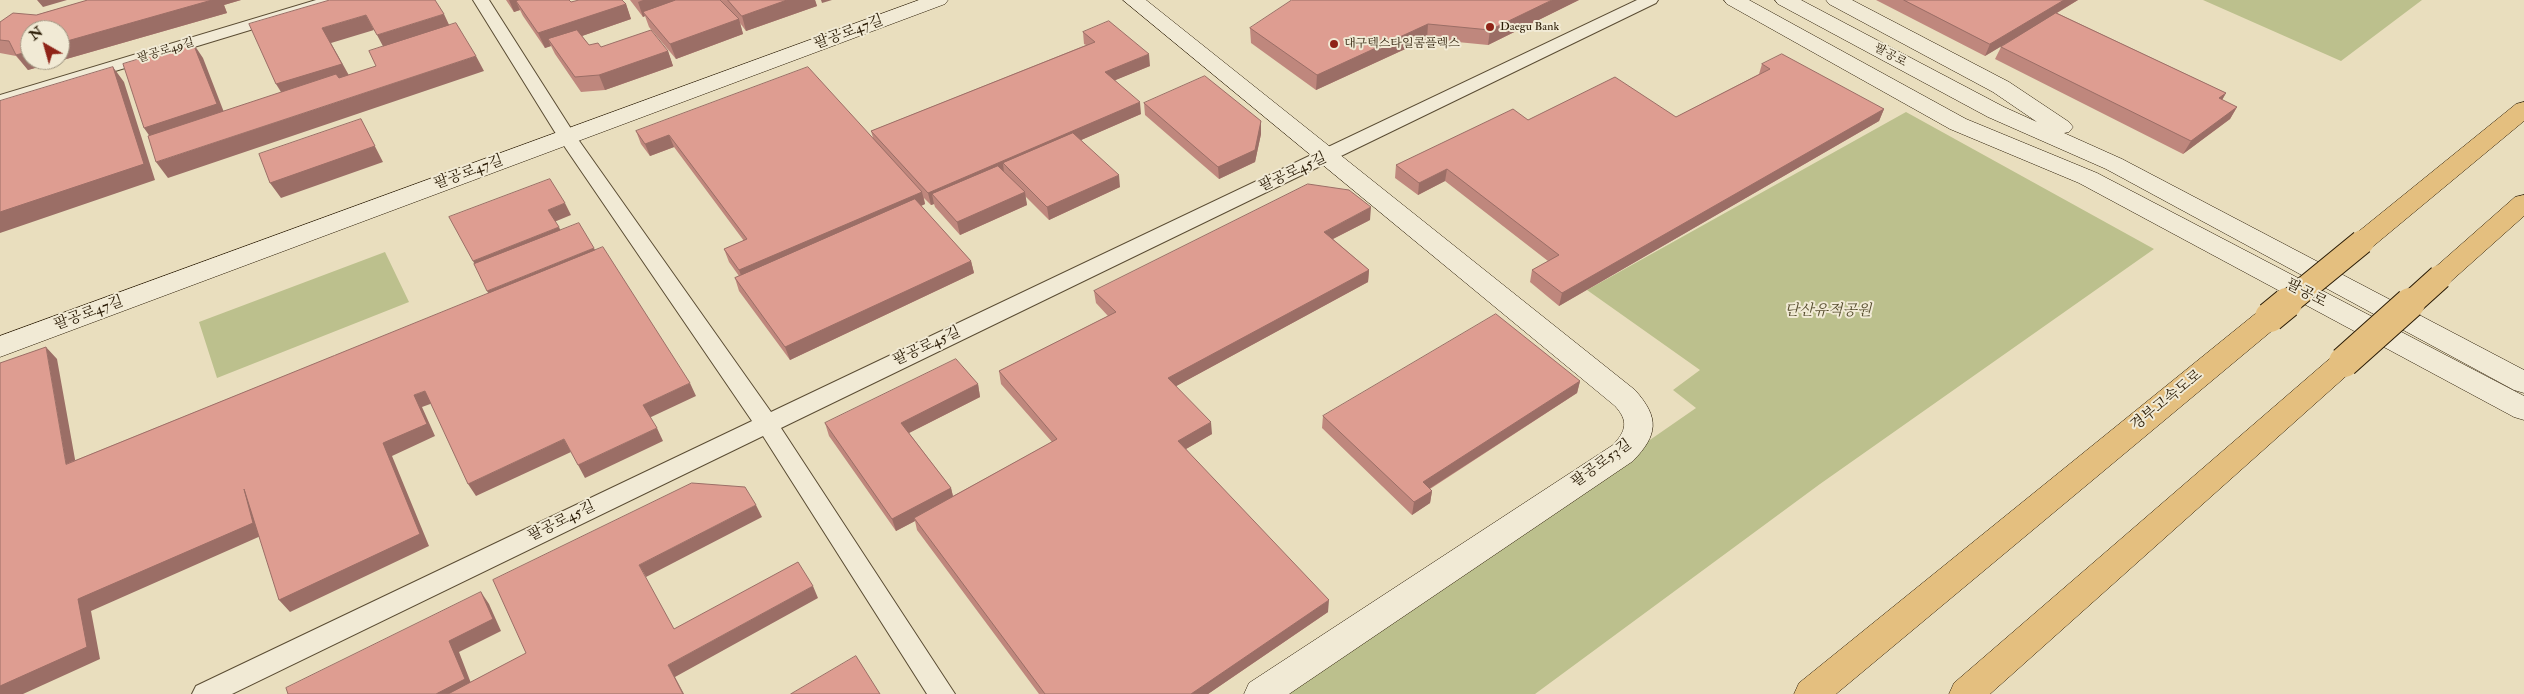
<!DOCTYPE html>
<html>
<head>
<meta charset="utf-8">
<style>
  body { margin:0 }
  #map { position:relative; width:2524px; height:694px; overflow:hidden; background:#e9debe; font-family:"IM FELL Double Pica",serif }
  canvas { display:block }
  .north { position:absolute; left:20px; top:20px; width:50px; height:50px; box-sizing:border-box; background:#f1ead5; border:1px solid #a19782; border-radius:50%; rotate:322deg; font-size:14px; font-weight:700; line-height:20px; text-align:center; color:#2a1b05 }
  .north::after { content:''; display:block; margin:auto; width:18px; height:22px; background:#8f2418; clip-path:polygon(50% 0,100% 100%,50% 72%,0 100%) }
</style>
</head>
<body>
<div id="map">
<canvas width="2524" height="694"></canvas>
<div class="north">N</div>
</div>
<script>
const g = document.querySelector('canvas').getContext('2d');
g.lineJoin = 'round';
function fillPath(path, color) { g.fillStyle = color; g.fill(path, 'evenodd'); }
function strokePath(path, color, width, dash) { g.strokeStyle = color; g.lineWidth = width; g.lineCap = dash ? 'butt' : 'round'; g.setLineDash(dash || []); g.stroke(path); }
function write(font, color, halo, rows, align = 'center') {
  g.font = font + ' "IM FELL Double Pica","Noto Serif KR",serif'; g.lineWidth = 4; g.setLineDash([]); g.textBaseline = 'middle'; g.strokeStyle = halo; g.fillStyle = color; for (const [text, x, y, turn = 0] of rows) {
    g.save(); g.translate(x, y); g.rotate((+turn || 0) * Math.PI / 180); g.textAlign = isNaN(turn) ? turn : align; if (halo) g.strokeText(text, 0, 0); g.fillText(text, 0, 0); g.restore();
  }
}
fillPath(new Path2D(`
  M2203,0H2422L2341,61Z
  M1906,112L2154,249L1820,484L1535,694H1283L1696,408L1673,390L1700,370L1587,290Z
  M385,252L409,302L217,378L199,322Z`), '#bcc08d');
const street = new Path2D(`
  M316,0H341L339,3L0,106V95Z
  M473,0H489L575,135L771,412L1637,0H1658L1656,3L781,428L955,694H927L763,436L232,694H192L196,686L752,421L558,137Z`);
const secondary = new Path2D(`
  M919,0H948L945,4L0,357V336Z
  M1123,0H1146L1635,390C1660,418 1658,435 1633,461L1289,694H1244L1249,683L1613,445C1626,431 1629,421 1615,406Z
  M1724,0H1749L1966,119L2097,173L2524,396V420L2514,417L2079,183L1950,129L1727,4Z
  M1775,0H1801L2004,107L2037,122L1993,92L1829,4L1826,0H1852L2009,82L2069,122L2073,127L2069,132L2064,133L2122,159L2524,370V393L2514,390L2106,169L1988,117L1778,4Z`);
const highway = new Path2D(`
  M2524,102V121L2371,248L2362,250L2353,248L2349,242L2353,236L2516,104Z
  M2524,195V216L2449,283L2440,286L2431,283L2427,277L2431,271L2515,197Z
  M2270,308L2280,310L2283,317L2280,324L1836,694H1794L1799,683L2260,310Z
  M2344,352L2354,355L2358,362L2354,369L1990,694H1949L1954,683L2334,355Z`);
strokePath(street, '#5a4c33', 2);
strokePath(secondary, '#2a1b05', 1);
strokePath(highway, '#2a1b05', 1);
fillPath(street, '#f1ead5');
fillPath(secondary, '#f1ead5');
fillPath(highway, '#e4bf7f');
const highwayBridgeFar1 = new Path2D(`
  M2285,305L2362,242
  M2409,305L2440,277`);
const highwayBridge = new Path2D(`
  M2270,317L2287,303
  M2344,362L2410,303`);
strokePath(highwayBridgeFar1, '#2a1b05', 26, []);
strokePath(highwayBridge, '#2a1b05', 32, []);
strokePath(highwayBridgeFar1, '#e4bf7f', 24);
strokePath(highwayBridge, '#e4bf7f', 30);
fillPath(new Path2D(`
  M88,0H241L224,5L227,13L28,70L16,56L0,53V22L36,15Z
  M506,0H569L571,2L626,4L631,19L582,36L589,45L601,47L668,51L673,66L605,90L581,92L555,54L551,46L545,48L523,16L520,10L514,12Z
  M630,0H815L817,6L746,31L740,23L743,34L676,59L649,27L645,16L643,17Z
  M1579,0L1488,45L1427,39L1316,90L1251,43L1250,28Z
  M1876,0H2078L2057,13L2226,93L2222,100L2237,107L2230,119L2183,154L1995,59L2001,47L2015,38L1985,56Z
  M1083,32L1150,66L1115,80L1141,114L1081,140L1120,187L1049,220L1025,196L1027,205L960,235L935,207L934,204L931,205L924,198L925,204L921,206L971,261L974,273L790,360L739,291L735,278L739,276L729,262L724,249L744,241L674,147L650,156L641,144L636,131L873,138L871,131L1086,45L1084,44Z
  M1762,64L1884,109L1879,121L1559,306L1530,282L1532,270L1548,261L1445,181L1418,195L1395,178L1396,165L1528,120L1676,117L1759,74Z
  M1144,103L1261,121V134L1255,162L1219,179L1145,115Z
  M1370,220L1333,239L1369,270L1368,282L1176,386L1212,434L1186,449L1328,612L1208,694H1039L917,530L915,521L896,531L829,436L825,423L978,384L980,397L909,433L951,488L953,496L1052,442L1001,384L999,371L1108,316L1096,303L1094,291Z
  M1580,381L1577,393L1430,489L1432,491L1430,503L1412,515L1322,428L1323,416Z`), '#bf877d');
fillPath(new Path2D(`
  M37,0H67L43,7Z
  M212,0H241L224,5L227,13L28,70L16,55L30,51V60H60V43Z
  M509,0H550L516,1L520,10L514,12Z
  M643,0H692L643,12L645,16L643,17L638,2Z
  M787,0H815L817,6L746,31L742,16Z
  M821,0H832L822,3Z
  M1552,0H1579L1488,45L1490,30Z
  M2064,0H2078L1985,56L1990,44Z
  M626,4L631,19L553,46L548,39L551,46L545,48L538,33Z
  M444,14L451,29L385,50L377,35Z
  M366,15L374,30L331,43L351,79L286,100L276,84L322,28Z
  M739,19L743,34L676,59L670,44Z
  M1428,24L1427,39L1316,90L1317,75Z
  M193,43L203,58L227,120L155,144L144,128Z
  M668,51L673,66L605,90L599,75Z
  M1149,54L1150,66L1106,84L1105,72Z
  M476,56L484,71L168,178L156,162Z
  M113,67L124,82L155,180L0,233V212Z
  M2226,93L2219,105V98Z
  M1140,102L1141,114L1010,171L1003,163L1004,173L932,194L934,204L931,205L928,193Z
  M2237,107L2230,119L2183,154L2191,141Z
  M1884,109L1879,121L1559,306L1562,293Z
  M361,119L383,162L281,198L270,183Z
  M1261,121V134L1255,162L1219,179L1218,167Z
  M669,135L674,147L650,156L645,144Z
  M1447,169L1445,181L1418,195L1419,183Z
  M1119,175L1120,187L1049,220L1047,207Z
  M922,192L925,204L744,283L739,270Z
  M1025,192L1027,205L960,235L957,222Z
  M565,203L571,215L554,222L548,210Z
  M1371,207L1370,220L1323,244L1324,232Z
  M559,227L565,240L480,274L473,261Z
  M594,248L600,260L494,303L487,291Z
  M971,261L974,273L790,360L785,347Z
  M1369,270L1368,282L1169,390L1168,378Z
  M46,347L57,359L78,476L66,464Z
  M1580,381L1577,393L1421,494L1423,482Z
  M690,383L696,396L649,418L643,405Z
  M978,384L980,397L905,435L901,423Z
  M425,391L433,403L422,407L435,436L392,456L429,546L290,612L279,600L383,443L414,395Z
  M1211,422L1212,434L1179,453L1178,441Z
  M657,428L663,441L585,478L578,465Z
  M564,439L571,452L476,496L468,484Z
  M951,488L954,501L914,518L915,521L896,531L892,519Z
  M244,489L263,535L91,611L100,659L23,694H0V686L78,599Z
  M1432,491L1430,503L1412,515L1414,502Z
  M756,505L762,517L646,577L639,565Z
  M813,586L818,598L675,677L684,694H683L668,665Z
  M481,592L489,604L501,631L459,652L474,691L468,694H436L449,641Z
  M1329,600L1328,612L1208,694H1191Z`), '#9b6e66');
const building = new Path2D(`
  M88,0H212L60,43V30H30V51L16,55L9,41L0,40V22L13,13L36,15Z
  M330,0H435L444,14L377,35L366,15L322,28L342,64L276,84L249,24Z
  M519,0H569L571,2L579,0H622L626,4L538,33L516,1Z
  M676,0H720L739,19L670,44L643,12Z
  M728,0H787L742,16Z
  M1292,0H1552L1490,30L1428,24L1317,75L1250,28Z
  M1904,0H2064L1990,44Z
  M2056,13L2226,93L2219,98L2237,107L2191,141L2001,47Z
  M1109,21L1149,54L1105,72L1140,102L928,193L871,131L1095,42L1083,32Z
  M456,23L476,56L156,162L148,136L336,74L339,78L376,66L369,51Z
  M577,30L589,45L598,43L601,47L651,30L668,51L599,75L575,77L548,39Z
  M193,43L217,104L144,128L123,64Z
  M1782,54L1884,109L1562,293L1532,270L1559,255L1447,169L1419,183L1396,165L1513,109L1528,120L1615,77L1676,117L1770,69L1762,64Z
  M113,67L144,164L0,212V101Z
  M808,67L922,192L739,270L724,249L747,239L669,135L645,144L636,131Z
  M1205,76L1261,121L1255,150L1218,167L1144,103Z
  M361,119L375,146L270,183L259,154Z
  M1073,133L1119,175L1047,207L1003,163Z
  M998,166L1025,192L957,222L932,194Z
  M550,179L565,203L548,210L559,227L473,261L449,217Z
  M1308,184L1349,190L1371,207L1324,232L1369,270L1168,378L1211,422L1178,441L1329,600L1191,694H1045L914,518L1057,439L999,371L1116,312L1094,291Z
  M915,199L971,261L785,347L735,278Z
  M579,223L594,248L487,291L474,264Z
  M603,247L690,383L643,405L657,428L578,465L564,439L468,484L425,391L414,395L427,424L383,443L420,534L279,600L244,489L253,523L78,599L87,647L0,686V363L46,347L66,464Z
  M1496,314L1580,381L1423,482L1432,491L1414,502L1323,416Z
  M956,359L978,384L901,423L951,488L892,519L825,423Z
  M692,483L745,487L756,505L639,565L674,629L798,562L813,586L668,665L683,694H448L526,653L493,580Z
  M481,592L493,619L449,641L465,679L436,694H288L286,688Z
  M856,656L880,694H791Z`);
fillPath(building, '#de9d91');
strokePath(building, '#9b6e66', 1);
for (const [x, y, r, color] of [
  [1490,27,5,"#8f2418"],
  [1334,44,5,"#8f2418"]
]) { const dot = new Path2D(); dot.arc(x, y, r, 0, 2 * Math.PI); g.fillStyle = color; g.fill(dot); strokePath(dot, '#f1ead5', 2); }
write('12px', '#2a1b05', '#f1ead5', [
  ["Daegu Bank",1500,27],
  ["대구텍스타일콤플렉스",1344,44]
], 'left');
write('12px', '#2a1b05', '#f1ead5', [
  ["팔공로49길",166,51,-17],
  ["팔공로",1890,56,28]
]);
write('15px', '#2a1b05', '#f1ead5', [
  ["팔공로47길",849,33,-20],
  ["팔공로47길",469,173,-20],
  ["팔공로45길",1293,173,-25],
  ["팔공로",2306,294,28],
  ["팔공로47길",89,314,-20],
  ["팔공로45길",927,347,-25],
  ["경부고속도로",2167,401,-39],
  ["팔공로53길",1602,464,-36],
  ["팔공로45길",562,522,-26]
]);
write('italic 15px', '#564d2e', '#f1ead5', [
  ["단산유적공원",1828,312]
]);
</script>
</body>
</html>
